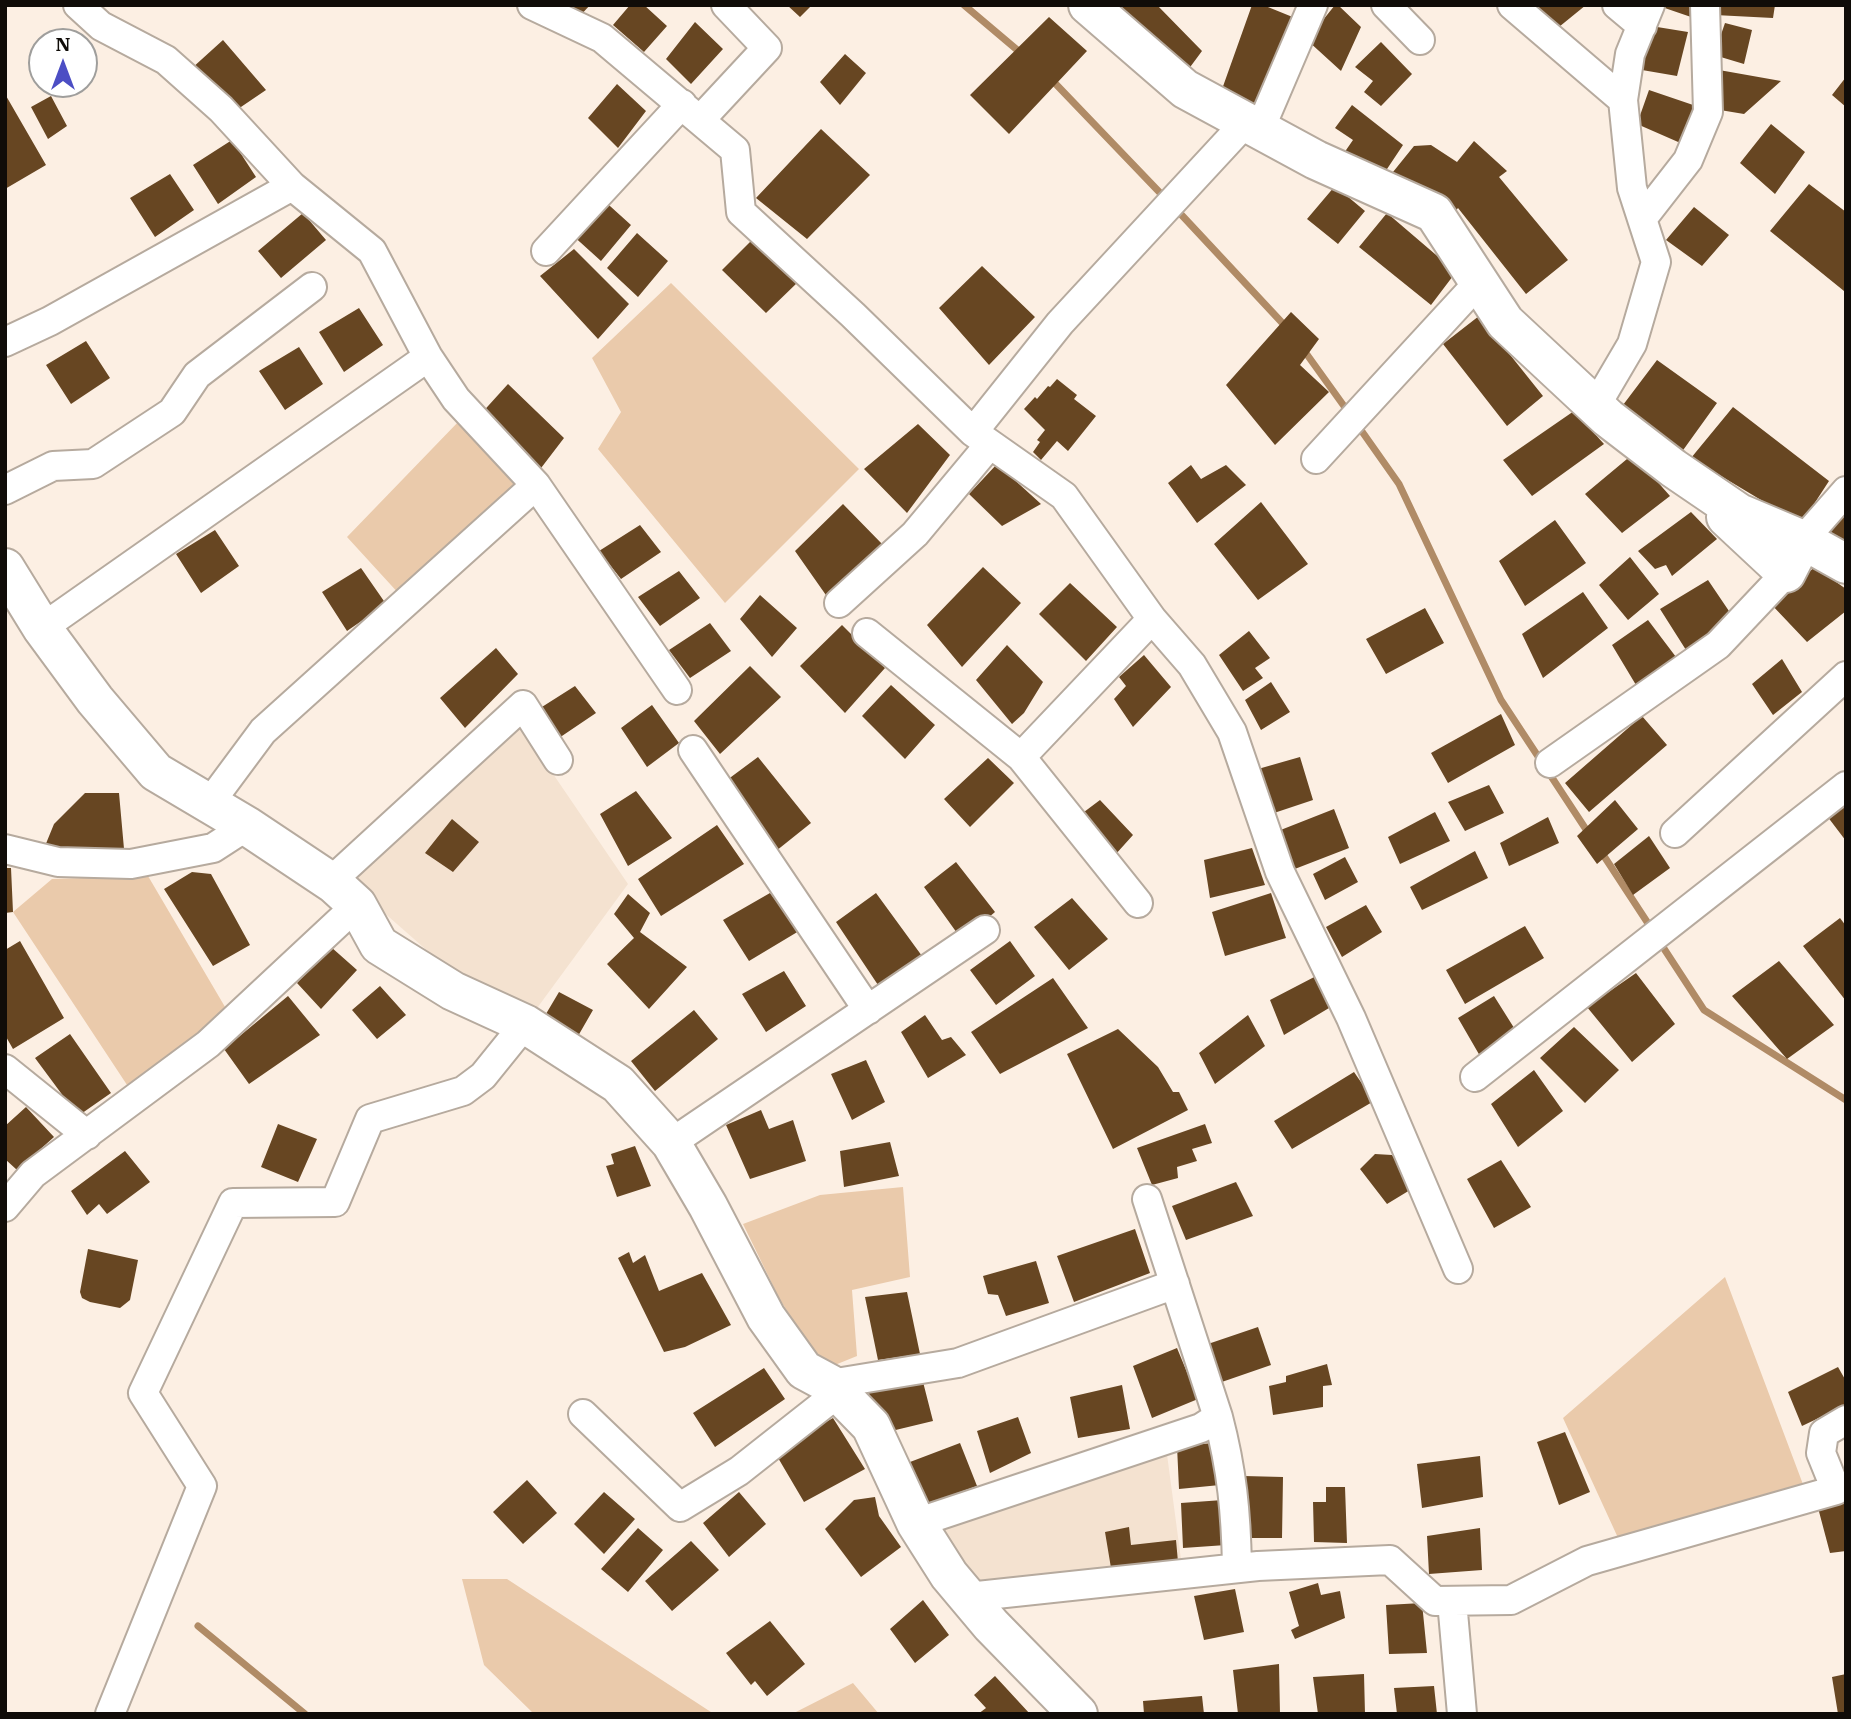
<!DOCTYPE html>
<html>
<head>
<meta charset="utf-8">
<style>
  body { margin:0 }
  #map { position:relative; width:1851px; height:1719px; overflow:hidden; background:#fcefe3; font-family:"IBM Plex Serif",serif }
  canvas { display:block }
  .frame { position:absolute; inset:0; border:7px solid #100c08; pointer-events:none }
  .north { position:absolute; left:28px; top:28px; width:70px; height:70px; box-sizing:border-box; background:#fff; border:2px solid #9f9e9c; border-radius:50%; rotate:0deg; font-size:19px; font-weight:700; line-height:28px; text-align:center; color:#100c08 }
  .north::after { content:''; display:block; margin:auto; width:24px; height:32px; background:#4c4ec4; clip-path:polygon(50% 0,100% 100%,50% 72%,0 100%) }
</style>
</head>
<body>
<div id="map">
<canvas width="1851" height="1719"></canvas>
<div class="frame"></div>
<div class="north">N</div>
</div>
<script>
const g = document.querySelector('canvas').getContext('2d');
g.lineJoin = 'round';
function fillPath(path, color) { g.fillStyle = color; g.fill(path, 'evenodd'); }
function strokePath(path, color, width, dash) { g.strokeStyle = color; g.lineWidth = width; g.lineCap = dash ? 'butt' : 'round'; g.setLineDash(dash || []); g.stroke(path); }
fillPath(new Path2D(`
  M517,721L628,884L532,1015L455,975L348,881Z
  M1166,1447L1182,1567L986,1588L934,1526Z`), '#f4e2d0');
fillPath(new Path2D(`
  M671,283L859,469L725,603L598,449L621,412L592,358Z
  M460,420L523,485L401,596L347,537Z
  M148,876L228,1012L131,1091L13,912L52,879Z
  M903,1187L910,1277L852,1290L857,1356L825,1369L780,1300L743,1224L820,1195Z
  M1725,1277L1804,1487L1619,1540L1563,1418Z
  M462,1579H507L714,1714H534L484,1665Z
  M853,1683L879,1714H792Z`), '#eacaab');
strokePath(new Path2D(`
  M964,5L1022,54
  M1050,78L1165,198
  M1176,209L1287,328
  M1303,349L1349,413
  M1356,423L1399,484L1501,700L1589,834
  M1600,850L1653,931
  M1659,941L1704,1010L1846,1100
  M198,1626L305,1714`), '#b08b66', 7);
fillPath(new Path2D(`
  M561,5H590L579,17Z
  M630,5H644L667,26L644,52L613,25Z
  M787,5H812L800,17Z
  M1118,5H1157L1202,51L1185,74Z
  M1252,5H1263L1295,18L1258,112L1221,92Z
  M1335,5H1338L1361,27L1341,71L1307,40Z
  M1530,5H1586L1554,31Z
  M1656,5H1694L1691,17Z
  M1715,5H1775L1773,18L1715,15Z
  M1049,17L1087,51L1009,134L970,95Z
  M695,22L723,49L691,84L666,59Z
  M1725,23L1752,30L1744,64L1714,55Z
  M1651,26L1688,32L1677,76L1642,70Z
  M223,40L266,90L238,109L191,69Z
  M1381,42L1412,74L1381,106L1364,92L1373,81L1355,67Z
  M845,54L866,73L840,105L820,82Z
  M1719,70L1781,81L1744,114L1714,109Z
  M1846,77V107L1832,95Z
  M617,84L646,111L618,148L588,118Z
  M1649,90L1699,107L1685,145L1637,124Z
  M5,94L46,165L5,189Z
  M51,96L67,126L48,139L31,107Z
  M1352,105L1403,145L1385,172L1344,153L1353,140L1335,128Z
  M1771,124L1805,152L1775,194L1740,163Z
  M821,129L870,175L807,239L756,198Z
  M232,140L256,177L218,204L193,165Z
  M1474,141L1507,171L1499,177L1568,260L1526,294L1458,208L1452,215L1442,200L1393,172L1414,146L1431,145L1457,162Z
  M170,174L194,210L155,237L130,198Z
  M1809,184L1846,212L1844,291L1770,231Z
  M1335,186L1365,211L1338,244L1307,219Z
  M600,197L631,225L601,261L570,233Z
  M1694,207L1729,235L1702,266L1666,240Z
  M303,213L326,240L281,278L258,251Z
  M1387,213L1456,272L1431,305L1359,247Z
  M637,233L668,261L638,297L607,268Z
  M751,241L799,281L766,313L722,270Z
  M574,249L629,304L598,339L540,276Z
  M982,266L1035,317L989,365L939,308Z
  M359,308L383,345L344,372L319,332Z
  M1291,312L1319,339L1300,365L1329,392L1275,445L1226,385Z
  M1479,316L1543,396L1507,426L1443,344Z
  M86,341L110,378L71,404L46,365Z
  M299,347L323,384L285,410L259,371Z
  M1657,360L1717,403L1681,453L1623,405Z
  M1057,379L1077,395L1074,399L1096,416L1068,451L1057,441L1041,460L1033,452L1040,442L1037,440L1045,430L1024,409L1035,397L1037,399L1048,386L1050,387Z
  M508,384L564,438L538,472L479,416Z
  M1733,407L1829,481L1801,524L1691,458Z
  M1574,411L1604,444L1532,496L1503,460Z
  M918,424L950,455L907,513L864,469Z
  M1633,454L1670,496L1622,533L1585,494Z
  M997,464L1041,504L1002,526L969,494Z
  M1191,465L1201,479L1226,465L1246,485L1197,523L1168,483Z
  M1261,502L1308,564L1258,600L1214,544Z
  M1846,503V546L1819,530Z
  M843,504L884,546L828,598L795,551Z
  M1691,512L1717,539L1672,576L1666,565L1655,569L1638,551Z
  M1555,520L1586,563L1525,606L1499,561Z
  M640,525L661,552L621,579L599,551Z
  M215,530L239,566L201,593L176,554Z
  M1630,557L1659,594L1628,620L1599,585Z
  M983,567L1021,603L962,667L927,625Z
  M1815,567L1846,589V611L1807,642L1770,603Z
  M361,568L386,604L347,631L322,592Z
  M679,571L700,598L660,626L638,597Z
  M1708,580L1733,617L1686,650L1660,609Z
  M1070,583L1117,627L1086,661L1039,614Z
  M1583,592L1608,628L1543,678L1522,634Z
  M760,595L797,628L772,657L740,619Z
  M1425,608L1444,643L1386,674L1366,639Z
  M1648,620L1676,657L1636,685L1612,645Z
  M710,623L731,651L690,678L669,650Z
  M842,625L885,668L845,713L800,666Z
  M1249,631L1270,658L1255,668L1263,678L1243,691L1219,655Z
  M1007,645L1043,682L1024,713L1012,724L976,680Z
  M496,648L518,674L465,728L440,698Z
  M1144,655L1171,687L1133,727L1114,699L1126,686L1119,677Z
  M1782,659L1802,692L1773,715L1752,684Z
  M750,666L781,697L720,754L694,721Z
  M1271,682L1290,712L1261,730L1245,700Z
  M891,685L935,725L905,759L862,716Z
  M575,686L596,713L556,740L534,712Z
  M652,705L679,743L647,767L621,728Z
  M1501,714L1515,745L1448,783L1431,753Z
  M1642,716L1667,745L1589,812L1565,783Z
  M758,757L811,823L776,851L727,780Z
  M1300,757L1313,800L1274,813L1258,769Z
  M988,758L1014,783L970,827L944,799Z
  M1489,785L1504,813L1465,831L1448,802Z
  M636,791L672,838L628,866L600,814Z
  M85,793H119L125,860L45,846L54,824Z
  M1846,796V841L1824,812Z
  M1100,800L1133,835L1115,855L1080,815Z
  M1615,800L1638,829L1597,864L1577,836Z
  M1334,809L1349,848L1287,872L1273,833Z
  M1435,812L1450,841L1400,864L1388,837Z
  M1548,817L1559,843L1509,866L1500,843Z
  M452,819L479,842L453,872L425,853Z
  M717,825L744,864L661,916L638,879Z
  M1649,836L1670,868L1633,895L1614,864Z
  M1252,848L1265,885L1210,898L1204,860Z
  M1475,851L1488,878L1422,910L1410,887Z
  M1345,857L1358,882L1325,900L1313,874Z
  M956,862L995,912L962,940L924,887Z
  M5,868H11L13,912L5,913Z
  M192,872L211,874L250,945L213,966L164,889Z
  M770,893L799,931L749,961L723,920Z
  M876,893L922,956L880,988L836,922Z
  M1271,893L1286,938L1225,956L1212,912Z
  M628,894L650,913L640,932L687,967L649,1009L607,964L634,938L614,914Z
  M1072,898L1108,939L1069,970L1034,927Z
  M1366,905L1382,932L1342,957L1326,927Z
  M1840,918L1846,926V1001L1803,946Z
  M1525,926L1544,958L1465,1004L1446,970Z
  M20,941L64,1018L13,1049L5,1035V950Z
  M1010,941L1035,976L996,1005L970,970Z
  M331,947L357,970L321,1009L297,983Z
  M1779,961L1834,1025L1787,1059L1732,996Z
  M784,971L806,1006L766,1032L742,994Z
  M1636,973L1675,1024L1632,1062L1587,1007Z
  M1320,974L1334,1005L1284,1035L1270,1000Z
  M1053,978L1088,1028L1000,1074L971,1032Z
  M380,986L406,1015L377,1039L352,1010Z
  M559,992L593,1010L574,1043L540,1024Z
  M288,996L320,1035L249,1084L224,1049Z
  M1494,996L1516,1031L1480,1056L1458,1018Z
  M694,1010L718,1039L655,1091L631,1061Z
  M925,1015L942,1040L951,1037L966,1055L928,1078L901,1032Z
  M1248,1015L1265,1046L1215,1084L1199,1053Z
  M1574,1027L1619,1070L1585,1103L1540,1058Z
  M1118,1029L1158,1067L1173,1092H1179L1188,1110L1113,1149L1067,1054Z
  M70,1034L111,1093L78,1116L35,1058Z
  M866,1060L885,1102L852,1120L831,1074Z
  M1534,1070L1563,1111L1518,1147L1491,1104Z
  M1354,1072L1374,1101L1292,1149L1274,1121Z
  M26,1107L54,1137L17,1170L5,1159V1126Z
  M761,1110L769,1129L793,1120L806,1161L750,1179L726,1125Z
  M278,1124L317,1139L298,1182L261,1167Z
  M1205,1124L1212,1143L1192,1149L1197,1161L1177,1167L1178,1178L1152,1185L1137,1148Z
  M890,1142L899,1176L844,1187L840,1151Z
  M635,1146L651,1186L617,1197L606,1166L614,1164L611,1154Z
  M125,1151L150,1182L107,1214L99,1204L87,1215L71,1191Z
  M1375,1154L1392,1155L1415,1187L1387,1204L1360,1169Z
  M1501,1160L1531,1207L1494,1228L1467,1179Z
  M1236,1182L1253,1216L1186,1240L1172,1206Z
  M1135,1229L1150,1273L1074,1302L1057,1256Z
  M88,1249L138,1260L130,1300L120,1308L90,1302L82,1298L80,1292Z
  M629,1252L633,1263L645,1255L659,1291L702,1273L731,1325L685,1347L664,1352L618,1258Z
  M1036,1261L1049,1303L1006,1316L998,1295L988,1294L983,1276Z
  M907,1292L920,1354L878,1360L865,1297Z
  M1258,1327L1271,1365L1216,1384L1205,1345Z
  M1177,1348L1198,1399L1152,1418L1133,1366Z
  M1327,1364L1332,1385L1323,1386V1407L1273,1415L1269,1386L1286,1382V1376Z
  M1838,1367L1846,1381V1405L1802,1426L1788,1392Z
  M764,1368L785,1399L715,1447L693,1413Z
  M922,1378L933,1421L879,1434L868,1390Z
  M1122,1385L1130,1429L1078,1438L1070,1397Z
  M1018,1417L1031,1453L990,1473L977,1431Z
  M833,1418L865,1469L804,1502L774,1451Z
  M1565,1432L1590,1492L1559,1505L1537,1442Z
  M960,1443L977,1486L924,1505L910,1462Z
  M1214,1443L1220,1485L1179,1489L1177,1446Z
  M1480,1456L1483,1497L1422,1508L1417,1464Z
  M1244,1476L1283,1477L1282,1538H1246Z
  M527,1480L557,1513L523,1544L493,1512Z
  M1326,1487H1345L1347,1543L1314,1542L1313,1502H1326Z
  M1846,1491V1551L1830,1553L1817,1504Z
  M604,1492L635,1519L604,1554L574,1524Z
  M739,1492L766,1524L729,1557L703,1523Z
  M875,1497L879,1516L901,1547L861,1577L825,1529L854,1500Z
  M1223,1500L1226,1545L1183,1548L1181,1503Z
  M1129,1527L1131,1545L1176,1540L1178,1562L1112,1574L1105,1532Z
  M638,1528L663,1550L628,1592L601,1569Z
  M1480,1528L1482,1570L1429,1574L1427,1536Z
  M691,1541L719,1570L672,1611L645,1581Z
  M1318,1583L1321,1595L1340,1591L1345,1618L1295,1639L1291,1630L1299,1626L1289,1592Z
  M1235,1589L1244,1632L1204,1640L1194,1596Z
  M923,1600L949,1635L915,1663L890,1629Z
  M1422,1603L1427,1653L1389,1654L1386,1605Z
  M770,1621L805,1664L767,1696L755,1681L751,1685L726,1653Z
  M1279,1664L1280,1714H1238L1233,1670Z
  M1364,1674L1365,1714H1318L1313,1677Z
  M1846,1674V1714H1838L1832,1677Z
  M995,1676L1030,1714H978L986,1708L974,1695Z
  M1434,1686L1437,1714H1397L1394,1688Z
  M1202,1696L1204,1714H1144L1143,1701Z`), '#674622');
const street = new Path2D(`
  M78,5L101,26L166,60L221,109L292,186
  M532,5L602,38L735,150L741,212L853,315L973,432L1064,496L1152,619L1192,665L1232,732L1280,872L1351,1018L1458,1269
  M1386,5L1420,40
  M1512,5L1623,100
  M1617,5L1642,26
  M700,120L767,48L726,5
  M1260,129L1313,5
  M1642,219L1688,160L1708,112L1705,5
  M546,251L682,104
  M5,342L50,321L292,186L372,251L428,357L456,399L536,485
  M1595,407L1632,344L1656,262L1632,188L1623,100L1630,54L1650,5
  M973,432L1060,323L1246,122
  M1316,459L1479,282
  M5,490L53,466L93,464L172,412L197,375L312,287
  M1803,540L1846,491
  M839,603L915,534L990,444
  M42,628L428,357
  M867,633L1021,757L1138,903
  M693,750L868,1010
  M1021,757L1152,619
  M1550,763L1718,645L1786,573
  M214,808L217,793L263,731L536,485L677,690
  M1675,833L1846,676
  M5,849L58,862L131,864L213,848L247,826
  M330,882L523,705L558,760
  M5,1069L87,1135
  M1475,1077L1846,786
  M671,1143L985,930
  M5,1207L33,1174L208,1044L357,905
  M830,1384L958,1363L1175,1284
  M583,1414L680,1507L739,1471L838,1393
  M1218,1417C1232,1470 1236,1513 1237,1567
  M916,1523L1201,1428L1218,1417L1147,1199
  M968,1597L1258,1566L1390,1560L1435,1601L1511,1600L1587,1561L1836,1490L1821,1453L1824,1433L1846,1420
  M1452,1601L1462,1714
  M110,1714L202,1486L143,1393L233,1203L335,1202L370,1119L463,1091L483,1076L525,1024`);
const secondary = new Path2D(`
  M1088,5L1185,89L1316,160L1434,213L1505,322L1608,418L1673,468L1739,513L1803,540L1846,564
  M1726,517L1786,573L1803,540
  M5,568L42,628L95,700L156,772L247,826L334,884L357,905L379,945L453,991L525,1024L618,1084L671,1143L708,1206L766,1317L804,1370L830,1384L871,1426L916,1523L949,1575L991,1625L1078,1714`);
strokePath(street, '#b6aa9e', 32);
strokePath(secondary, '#b6aa9e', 42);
strokePath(street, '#fff', 28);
strokePath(secondary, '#fff', 38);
</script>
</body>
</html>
